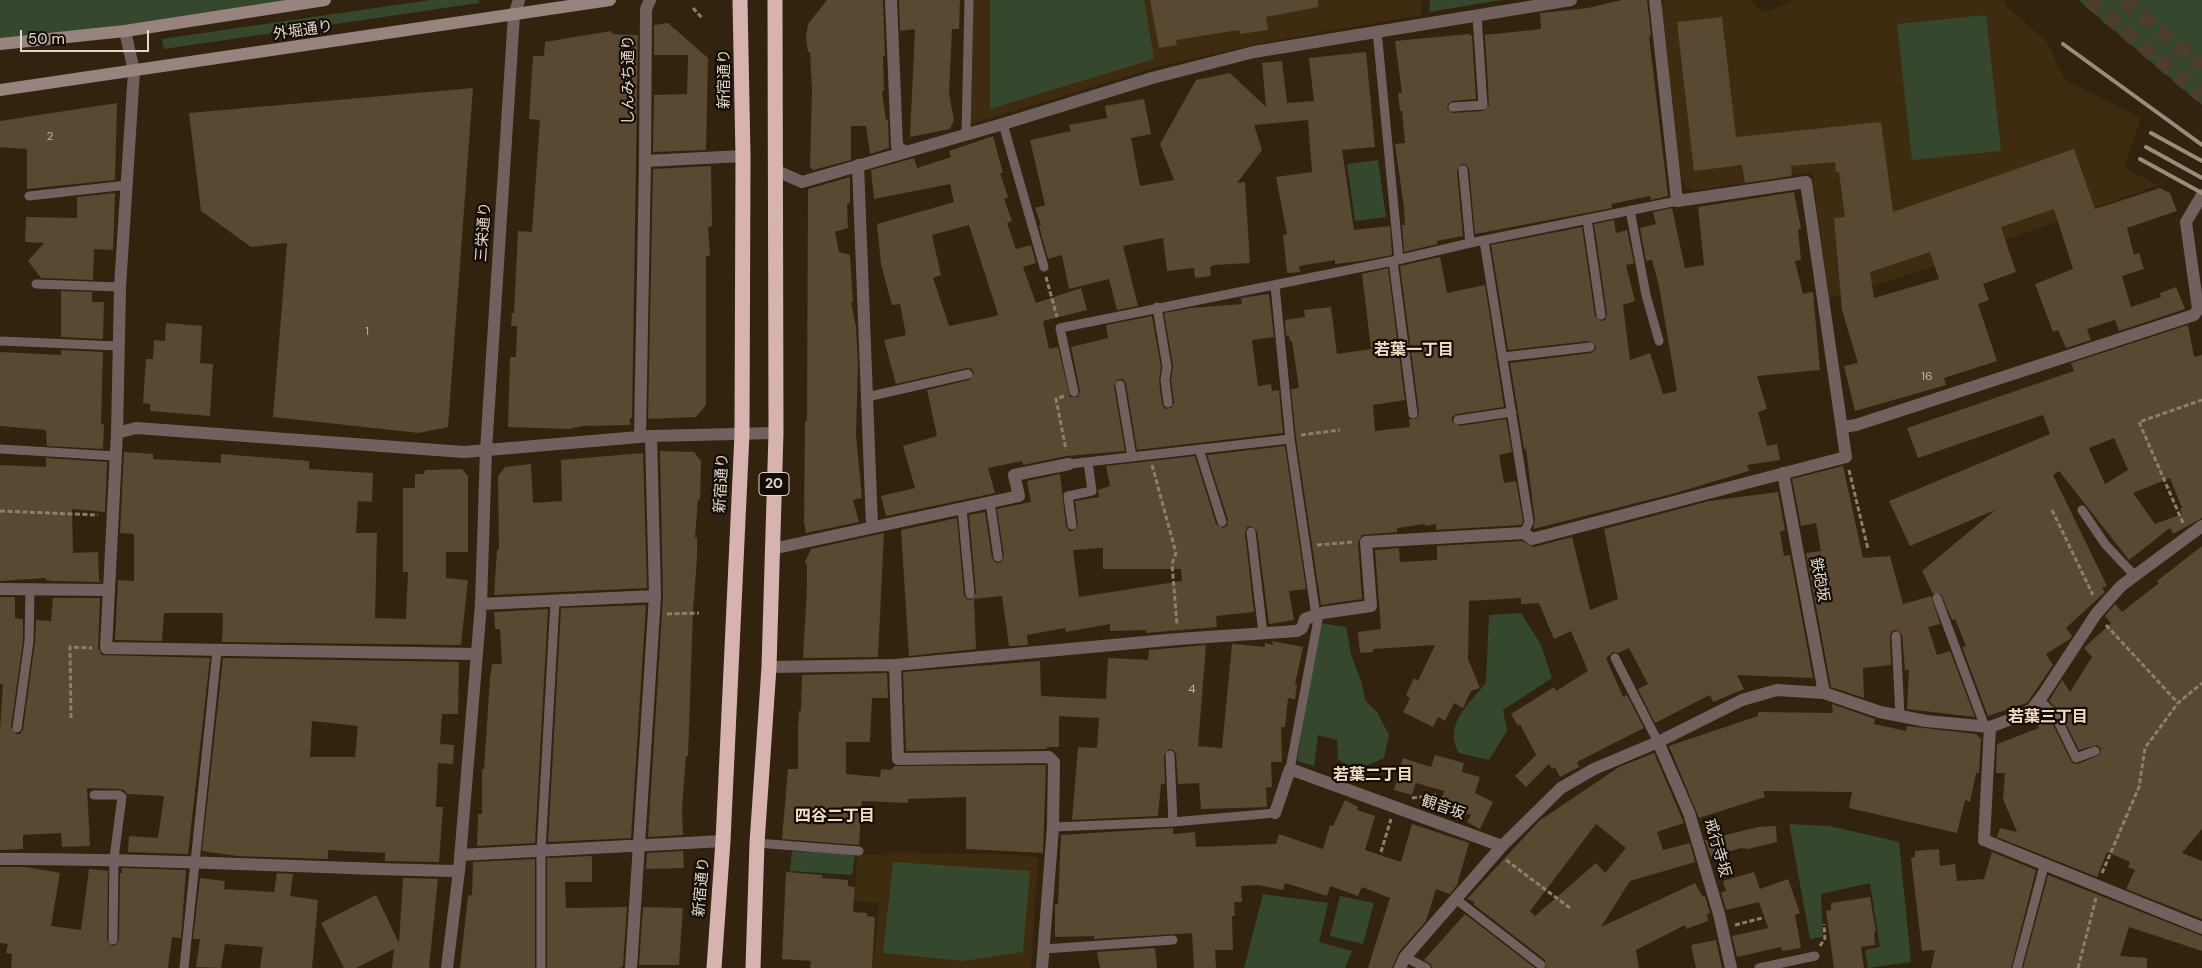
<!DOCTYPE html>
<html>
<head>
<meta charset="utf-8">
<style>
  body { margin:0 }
  #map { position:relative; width:2202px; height:968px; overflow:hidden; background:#32230e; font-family:"DM Sans",sans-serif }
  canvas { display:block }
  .scale { position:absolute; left:20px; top:30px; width:129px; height:22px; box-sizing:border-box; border:2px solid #e1d7ca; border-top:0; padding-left:6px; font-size:15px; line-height:18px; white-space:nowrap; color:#e1d7ca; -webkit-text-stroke:4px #150e06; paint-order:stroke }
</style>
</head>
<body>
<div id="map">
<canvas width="2202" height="968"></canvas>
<div class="scale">50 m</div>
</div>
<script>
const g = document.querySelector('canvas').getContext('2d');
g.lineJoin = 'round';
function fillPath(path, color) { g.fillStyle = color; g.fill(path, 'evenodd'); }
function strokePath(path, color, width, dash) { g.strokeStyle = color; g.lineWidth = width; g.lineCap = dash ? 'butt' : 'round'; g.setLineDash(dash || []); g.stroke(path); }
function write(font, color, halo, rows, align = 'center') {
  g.font = font + ' "DM Sans","Noto Sans JP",sans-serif'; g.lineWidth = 4.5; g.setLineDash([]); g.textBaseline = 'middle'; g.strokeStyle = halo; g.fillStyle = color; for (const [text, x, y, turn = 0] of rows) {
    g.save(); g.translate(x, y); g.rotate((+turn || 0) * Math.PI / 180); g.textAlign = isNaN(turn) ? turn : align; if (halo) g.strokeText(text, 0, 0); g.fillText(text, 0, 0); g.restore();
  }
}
fillPath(new Path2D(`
  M973,0H1422L1421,15L1267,42L1165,65L971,124Z
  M1664,0H1751L1763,13L1796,0H2004L2006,6L2046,41L2065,80L2141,118L2124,168L2158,185L1915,273L1829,298L1812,172L1692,191L1678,179L1661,6Z
  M887,852L1017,855L1038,858L1031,968H873L879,903L855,901L857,855H886Z`), '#3f2b0f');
fillPath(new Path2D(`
  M0,0H318L0,42Z
  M430,0H479V3L164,49L162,39Z
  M990,0H1144L1154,59L990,109Z
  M1430,0H1501L1429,12Z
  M2079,0H2202V105L2081,2Z
  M1986,15L2001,151L1912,160L1897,24Z
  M1378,160L1386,217L1355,221L1347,164Z
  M1521,613L1541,645L1552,678L1503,710L1507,731L1489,760L1459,753C1442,725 1470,703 1486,683L1489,615Z
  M1320,623L1346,627L1351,654L1362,684L1365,700L1377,712L1389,735L1384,758C1365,766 1357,773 1338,759L1337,740L1318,735L1314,766L1297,761Z
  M1789,824L1830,826L1899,842L1911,962L1868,968L1865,950L1880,947L1870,883L1821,894L1823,937L1810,939Z
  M792,851L855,854L852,875L790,871Z
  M893,862L1030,871L1023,952L963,961L883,953Z
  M1263,894L1328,903L1319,942L1352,951L1345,968H1244Z
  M1340,896L1374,903L1363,944L1330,936Z`), '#35482d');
fillPath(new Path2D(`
  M827,0H883L885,56H883L884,91H882L886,120H888L889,148L870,154L866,126H851V160L813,170L810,167L812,91L810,52H808L806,37L808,24Z
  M899,0H960L959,29H952L949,94L954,120L950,129L910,137L915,29L900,31Z
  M1150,0H1318V7L1266,17L1268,30L1240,34L1239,30L1176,40L1177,45L1159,48Z
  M1622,0H1647L1651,35L1649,36L1668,196L1651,200L1650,196L1611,204L1612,208L1475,234L1469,169L1466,165L1462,164L1457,171L1463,236L1437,241V244L1404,252L1402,225H1405L1404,208L1395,144L1405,143L1402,111H1400L1398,93H1402L1395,41L1469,34L1472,36L1476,99L1452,101L1448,104L1447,108L1453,113L1483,111L1489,105L1485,35L1541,29L1540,13L1588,8Z
  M1722,17L1736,137L1881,122L1893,212L2074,149L2095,209L2160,188L2170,193L2177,211L2127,228L2134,255L2139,253L2144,269L2122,276L2131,307L2161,297L2160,293L2176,287L2185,309L2119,331L2115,320L2087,329L2091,340L2066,348L2058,330L2053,332L2035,284L2073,269L2054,209L2001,227L2016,272L1983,284L1989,300L1978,304L1997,361L1944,378L1946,385L1855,411L1844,366L1858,363L1842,310L1834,218L1845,217L1839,172H1836L1835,162L1791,166L1792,176L1745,183L1742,165L1694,171L1677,22ZM1930,252L1939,279L1874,298L1870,272Z
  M668,23L708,58L706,150L653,152L654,95L687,94L688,55H654V25Z
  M611,31L612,34L638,35L632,418H630V425L583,426L569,429L508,427L510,357H516L517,326H511L512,313H514L518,231L532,232L540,120L529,119L533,56H544L545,42Z
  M1366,52L1375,147L1342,150L1354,230L1390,226L1392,255L1360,261L1335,264V260L1299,266L1300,272L1287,273L1283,235L1287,234L1276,177L1312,172L1308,120L1254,125L1262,150L1237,183L1245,182L1250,263L1214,265L1210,267L1211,276L1195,278L1194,268L1167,271L1163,238L1123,246L1138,306L1117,310L1109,279L1069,289L1062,255L1048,259L1039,226L1041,225L1035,208L1045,205L1030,140L1071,131L1069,125L1107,118L1105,106L1144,99L1151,134L1131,138L1140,186L1174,180L1160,144L1196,80L1230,73L1266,107L1262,63L1282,61L1287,103L1314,101L1309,58Z
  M473,88L448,427L419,433L273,417L287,243L251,247L201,211L189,113Z
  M117,103L115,180L27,189V149L0,147V121Z
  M993,136L1003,173H1000L1008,197L1004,199L1012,221L1007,223L1016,249L1031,245L1036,263L1023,267L1036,303L1081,288L1087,310L1043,321L1049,349L1058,347L1070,397H1078L1080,391L1071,347L1108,338L1106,325L1152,316L1161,367L1159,381L1162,404L1165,409L1171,408L1174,403L1171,380L1173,366L1164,313L1191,308L1242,304L1241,298L1269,294L1274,337L1252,340L1258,386L1271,384L1272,391L1279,390L1283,433L1137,450L1126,384L1123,379H1118L1114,386L1125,451L1067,456L1023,465L1022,461L988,468L995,493L886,516L881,496L915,488L903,446L937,436L927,390L969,380L974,373L972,369L967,368L896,384L884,340L906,335L900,304L892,305L881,264L877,224L954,202L950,184L874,199L871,170L914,158L917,168L951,157L949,151ZM969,225L998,314L996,316L949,326L933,278L941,275L932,235Z
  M711,166L712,226L708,227L710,256H706V405L696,417L648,419L653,169Z
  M850,177V203L847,204L848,228L835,232L839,252L850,255L853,302H851L856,327L858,363L856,435L862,498L853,500L859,522L806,533L804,522L805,421H807L808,189Z
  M1794,192L1801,229H1798L1801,260L1795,261L1803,294L1813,292L1820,370L1757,376L1767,409L1758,412L1767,446L1777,444L1780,460L1747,465L1749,471L1672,494L1533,529L1535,521L1526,449H1524L1510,363L1591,353L1595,350L1596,346L1589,341L1508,350L1491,245L1582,227L1595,316L1601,321L1605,320L1607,314L1594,224L1614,220L1616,233L1627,230L1634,263L1626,265L1635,301L1623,305L1630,360L1650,353L1663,394L1677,391L1659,286L1652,260L1646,261L1640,228L1656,224L1653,212L1672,208L1685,268L1704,265L1698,207Z
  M115,193L113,250L94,249L93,280L41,278L28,261L44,243L25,242L26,217L77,218V197Z
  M1440,257L1447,293L1485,285L1504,407L1457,414L1452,417V421L1459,426L1506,419L1512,452L1499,455L1504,483L1516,481L1523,521L1521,525L1436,530V524L1425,526V524L1397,528V532L1362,535L1358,543L1362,599L1321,605L1296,438L1291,389L1299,388L1292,341H1290L1289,335L1286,336L1285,320L1305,317L1304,310L1331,307L1337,354L1371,349L1362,274L1388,268L1405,400L1373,405L1375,431L1410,427L1409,419H1416L1419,413L1400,266Z
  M61,291L92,292V302H104L103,339L61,337Z
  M166,323L202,326L200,363L213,364L210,416L150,411V404L143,403L146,359H153L154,340L165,341Z
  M2188,325L2194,357L2202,355V518L2173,534L2170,528L2129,560L2059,471L2053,475L2107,586L2102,588L2105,592L2066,628L2072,636L2070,639L2046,654L2053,665L2027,703L1988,716L1962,647L1966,646L1955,619L1952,620L1941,594H1933L1922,571L1995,510L1910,546L1889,501L2050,434L2043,415L1918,458L1907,428L2074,371L2071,363ZM2114,438L2128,470L2105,484L2089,448ZM2170,478L2182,508H2180L2182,514L2155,524L2133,493Z
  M61,350L103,352L101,424H104L103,449L47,446L46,430L0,426V352L61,355Z
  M1285,446L1306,589L1289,591L1294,620L1269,624L1257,531L1251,526L1247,527L1245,533L1254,612L1216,616L1217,627L1146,633V630L1110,631V624L1066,632L1065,628L1027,635L1028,645L1009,646L1002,596L974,599L976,649L909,656L901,530L957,518L964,595L967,599L971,600L976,593L969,515L985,512L992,558L996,563L1001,562L1004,556L997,509L1031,502L1027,481L1060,474L1066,526L1069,531H1073L1078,525L1075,501L1099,497L1098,490L1110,486L1106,466L1195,456L1216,524L1223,528L1227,526L1228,520L1207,455ZM1103,548V569H1181L1182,581L1079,597L1073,550Z
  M660,451L694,452L701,461L700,500L698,499L695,538L697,537V558L693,611L688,756H686L682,808L683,835L648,837L663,597Z
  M124,452L153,454V459L221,463V454L309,461V469L373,473L372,502L358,501L356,533H377L375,618L406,619L408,572H403V488H415V474H424L425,470L462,469L468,476V552H446V578L468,580L461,645L222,642L223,613H164L162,641L115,640L118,580L134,581V534L120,533Z
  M643,453L647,588L494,595L497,550H499L498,476L505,467L531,464L533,503L562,501L561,460Z
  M46,458L107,462L105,512L72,509L73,553L98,552L99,580L101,582L54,581L46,580V578L0,581V465L46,467Z
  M1843,466L1863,558L1890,556L1903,604L1931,596L1940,624L1928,627L1937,655L1950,651L1975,717L1907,709L1909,670H1905L1902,635L1896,630L1892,631L1890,636L1891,665L1863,668L1864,698L1831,687L1806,553L1821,551L1816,523L1801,526L1792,479Z
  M1778,492L1785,530L1780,532L1784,556L1790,555L1813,678L1737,675L1744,689L1713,702L1710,695L1655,723L1638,689L1648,684L1629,648L1618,653L1613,652L1606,658L1623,697L1627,695L1644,728L1577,762L1579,767L1560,777L1555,767L1552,769L1549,764L1526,787L1515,776L1536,755L1520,724L1518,726L1511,714L1554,687L1556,691L1588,671L1571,631L1554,639L1539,603L1521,604V598L1469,601L1468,659L1480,688L1471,691L1463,708L1454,703L1445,721L1438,717L1433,727L1403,712L1410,698L1406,695L1414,678L1418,681L1435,645L1373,649V652L1360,653L1358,632L1381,629L1375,550L1399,548L1400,562L1437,560V546L1522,541L1534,547L1572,537L1590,610L1618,599L1604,529L1709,501Z
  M884,533L878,657L803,658L807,587V565L805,562L811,549Z
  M2202,546V829L2182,853L2202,861V919L2126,889L2135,870L2128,867L2130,862L2107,852L2097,877L1997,837L2000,828L2017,832L2003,799L2005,773H1996L1997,744L2039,728L2034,717L2041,711L2050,719L2072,763L2078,764L2099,755L2101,749L2097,745L2079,750L2060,712L2049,701L2062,680L2070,692L2092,657L2084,648L2111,623L2105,616L2115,604L2122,612L2159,583L2157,581Z
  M0,597H15V618L23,619V641L11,727L16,734H20L23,729L35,642L36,620L51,621L53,598H100L98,648L102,655L210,658L188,854L128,852L129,836L158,838L164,796L127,794L124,790L119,789L87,788L90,846L62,847L61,833L23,835V849L0,850V729L3,684H0Z
  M646,605L631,838L548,842L561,608Z
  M548,609L535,843L477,846L478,814H482V769H484L490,678L492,664H502L500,629H495L494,612Z
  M1272,641L1303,647L1295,684L1297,685L1295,699L1288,698L1285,727H1281L1282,762H1271L1272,787L1266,788L1267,807L1201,809L1199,783L1178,784L1176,754L1173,750L1169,749L1164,755L1165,784H1161L1158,816L1072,820L1078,747L1097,748L1099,718L1059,716V747H1047V749L906,751L903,672L1040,661L1041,696L1106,699L1108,658L1148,660L1149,650L1206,645L1198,746L1222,748L1232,644L1265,647V643L1273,645Z
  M223,658L459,662L458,714H442L440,744L454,745L453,764L438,763L436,807H443L439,862L385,861V853L328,850V859L237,856L202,851ZM312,721L358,726L355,757H310Z
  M887,673L888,698H872L870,742H846V774L880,777L881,769L891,770L894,766L1046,765L1043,853L966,849V797L908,799V803L862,801L859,845L782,839L788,769H798V727L799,711H801L802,675Z
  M1832,704L1875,719L1874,724L1906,731L1907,726L1976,734L1981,739L1979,773H1976L1970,802L1965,800L1957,833L1849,808L1852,792L1763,791L1765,797L1699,818L1669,746L1758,716V712L1833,713Z
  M1654,753L1684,823L1657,832L1663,850L1690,843L1695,862L1630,881L1601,927L1695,883L1702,896H1705L1710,913L1707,914L1708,921L1686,929L1685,925L1636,950L1639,968H1546L1545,960L1473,904L1475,902L1467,899L1539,821L1619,767ZM1596,824L1626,848L1605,873L1596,863L1535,916L1530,911Z
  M1435,755L1464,763L1462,772L1480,777L1475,793L1493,802L1480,829L1467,822L1471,815L1440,805L1444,791L1416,783L1412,795L1394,790L1403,758L1431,767Z
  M1345,800L1358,807L1357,810L1375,816L1365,850L1401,862L1412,824L1469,843L1457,885L1450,894L1436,889L1426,921L1399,952L1392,968H1368L1390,898L1362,887L1358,896L1330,886L1327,896L1285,883L1283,890L1258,885L1241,886L1242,902H1234L1235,916H1232L1233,950H1215L1216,968H1194L1192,933L1094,939V936L1055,937V904H1058L1061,835L1173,828V834L1195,832L1196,847L1276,844L1279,834L1323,849L1330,825L1333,826Z
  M1776,826L1777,842L1748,849L1741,848L1711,857L1705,840L1758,827Z
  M1939,849L1940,866L1955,864L1957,881L1984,879L1992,852L2036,870L2011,968H1931L1935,950L1922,951L1911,858L1915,857V851Z
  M683,851L684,868L646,869L647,853Z
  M592,856V882H565L566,908L627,907L623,966L620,968H547V858Z
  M535,859V968H460L468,896L472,895L473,862Z
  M0,867H26L60,873L51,926L81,930L89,869L108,871L107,940L112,946L116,945L119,940L120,873H122V868L186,870L181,938L172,937L168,968H11L12,954L6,953L8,944L0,943Z
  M786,872L822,875V878L848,880V886L855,887L853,912L867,913V916L875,917L872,968H810L811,961L782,959Z
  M1754,872L1760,889L1788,879L1800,913L1795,915L1801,948L1782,951L1781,947L1737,957L1732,936L1768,928L1759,902L1726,910L1721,892L1726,891L1723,881Z
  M277,873L293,874L290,896L318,900L312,968H260L263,947L225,944L221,968L196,967L200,939H193L200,878L225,881L224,889L274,892Z
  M2048,875L2202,936V951L2129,927L2120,956L2147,958V968H2023Z
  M403,878L438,879L429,968H392L394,949L356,968H344L321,923L376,895L399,943Z
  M1870,897L1876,932L1874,933L1875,945L1861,947L1864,968H1834L1826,911L1831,910V903Z
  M643,907L683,908L679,965H639Z
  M1465,914L1535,968H1432L1431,964L1424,960Z
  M1716,940L1722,968H1696L1691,945Z
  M1155,948L1157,968H1100L1097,952Z`), '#594832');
strokePath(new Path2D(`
  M2089,0L2202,96
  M2124,0L2202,67`), '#4c3e2a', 15, [15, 8]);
strokePath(new Path2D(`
  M693,8L702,18
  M1046,277L1057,317
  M1064,396L1056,399L1066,450
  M1301,435L1340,430
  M1152,465L1176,553L1172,564L1177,625
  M1849,470L1868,549
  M2052,510L2093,595
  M0,511L98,515
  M2183,523L2139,422L2202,400
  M1317,545L1353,542
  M667,614L699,613
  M2106,625L2178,703
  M71,718L70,647L92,648
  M1412,798L1436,795
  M1381,852L1391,819
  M1506,860L1570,908
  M2102,873L2139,787L2145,748L2178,703L2202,683
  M1735,925L1762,918
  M1820,946L1825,938L1824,924
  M2078,968L2096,898`), '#8c7f6e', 3, [5, 2.5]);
strokePath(new Path2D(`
  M1377,31L1399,260
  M1453,107L1483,105L1477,16
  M1003,124L1044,267
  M966,135L969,0
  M1463,170L1470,243
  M29,196L127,185
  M1630,210L1646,295L1659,341
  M1587,219L1601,315
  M1484,241L1529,522L1524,533
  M1393,261L1413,414
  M36,284L120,287
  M1275,286L1290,439L1316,616
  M1157,307L1167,367L1165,380L1168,403
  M0,341L118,346
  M1503,357L1590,347
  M1120,385L1132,457
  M1074,392L1060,328L1393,261L1470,243L1677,201
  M867,397L968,374
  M1458,420L1512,412
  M0,449L115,456
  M1199,449L1222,522
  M1069,464L1290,439
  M990,502L998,557
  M962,508L970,594
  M2082,510L2105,544L2135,576
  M1072,525L1068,496L1092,491L1088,462
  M1251,532L1263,633
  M1937,598L1985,727
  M1896,636L1900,716
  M1615,658L1658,742
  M2039,700L2055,715L2076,758L2095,751
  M17,728L29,641L30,588
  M1170,755L1173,822
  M1290,769L1319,614
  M94,795H119L122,797L114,858L113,940
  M1053,827L1173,822L1275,813
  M757,843L859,851
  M1457,900L1541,965
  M1044,949L1173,940
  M1405,957L1426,968
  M184,968L217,651
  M541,968V851L555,602
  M1759,968L1815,956
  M2017,968L2044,866`), '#70615f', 9);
strokePath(new Path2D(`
  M891,0L897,146L905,152
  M125,31L134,71L120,287L117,433L106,648L476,654
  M645,161L646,9L650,0
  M858,165L872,526
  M777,171L802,182L1003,124L1152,78L1254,52L1571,0
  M1843,427L1856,425L2194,315L2198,309L2186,222L2202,195
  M117,433L136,428L464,452L651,436L776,433
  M640,437L645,161L743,156
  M1783,473L1824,693
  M772,549L1019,496L1014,475L1069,464
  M0,589L108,590
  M481,604L655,596
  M895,665L1178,639L1297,631L1302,628L1305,619L1322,613L1371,606L1366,542L1524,533L1532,539L1846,457L1806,182L1677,201L1655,0
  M769,667L895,665L898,759L1049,757L1054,762L1053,827L1042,968
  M1990,727L1984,840L2202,928
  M1658,742L1689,813L1719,914L1731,968
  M1275,813L1290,769L1502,846
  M460,855L723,841
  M0,859C153,858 306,868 459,871
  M447,968L459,871L481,604L486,450L514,15L519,0
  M631,968L655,596L651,436
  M1400,968L1405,957L1502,846L1561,788L1594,769L1658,742L1742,700L1777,690L1824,693L1880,712L1926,721L1990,727L2022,715L2032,709L2043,695L2096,614L2121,586L2202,526`), '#70615f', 12);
strokePath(new Path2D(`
  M0,44L125,31L325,0
  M0,90L610,0`), '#99837f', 12);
strokePath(new Path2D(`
  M714,968L723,841L742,434L743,156L740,0
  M753,968L757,843L769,667L776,433L775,0`), '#d6b3af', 15);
strokePath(new Path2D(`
  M2063,44L2202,145
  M2151,133L2202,161
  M2146,147L2202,178
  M2140,159L2202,193`), '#988c7b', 4);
write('12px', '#bfb3a4', null, [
  ["2",50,137],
  ["1",367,332],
  ["16",1927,377],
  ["4",1192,690]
]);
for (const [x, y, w] of [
  [774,484,30]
]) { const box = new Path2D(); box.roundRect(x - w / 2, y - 11.5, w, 23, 4); g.fillStyle = '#150e06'; g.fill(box); strokePath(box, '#e1d7ca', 1); }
write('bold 14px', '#e1d7ca', null, [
  ["20",774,484]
]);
write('15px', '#e1d7ca', '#150e06', [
  ["外堀通り",303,31,-8],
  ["新宿通り",725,79,-90],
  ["しんみち通り",629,80,-90],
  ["三栄通り",484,232,-86],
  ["新宿通り",722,483,-87],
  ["鉄砲坂",1819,580,79],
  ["観音坂",1443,808,19],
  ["戒行寺坂",1717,848,74],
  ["新宿通り",702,887,-85]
]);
write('bold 16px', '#f2ddc3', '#150e06', [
  ["若葉一丁目",1414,351],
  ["若葉三丁目",2048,718],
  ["若葉二丁目",1373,776],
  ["四谷二丁目",835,817]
]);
</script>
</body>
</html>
